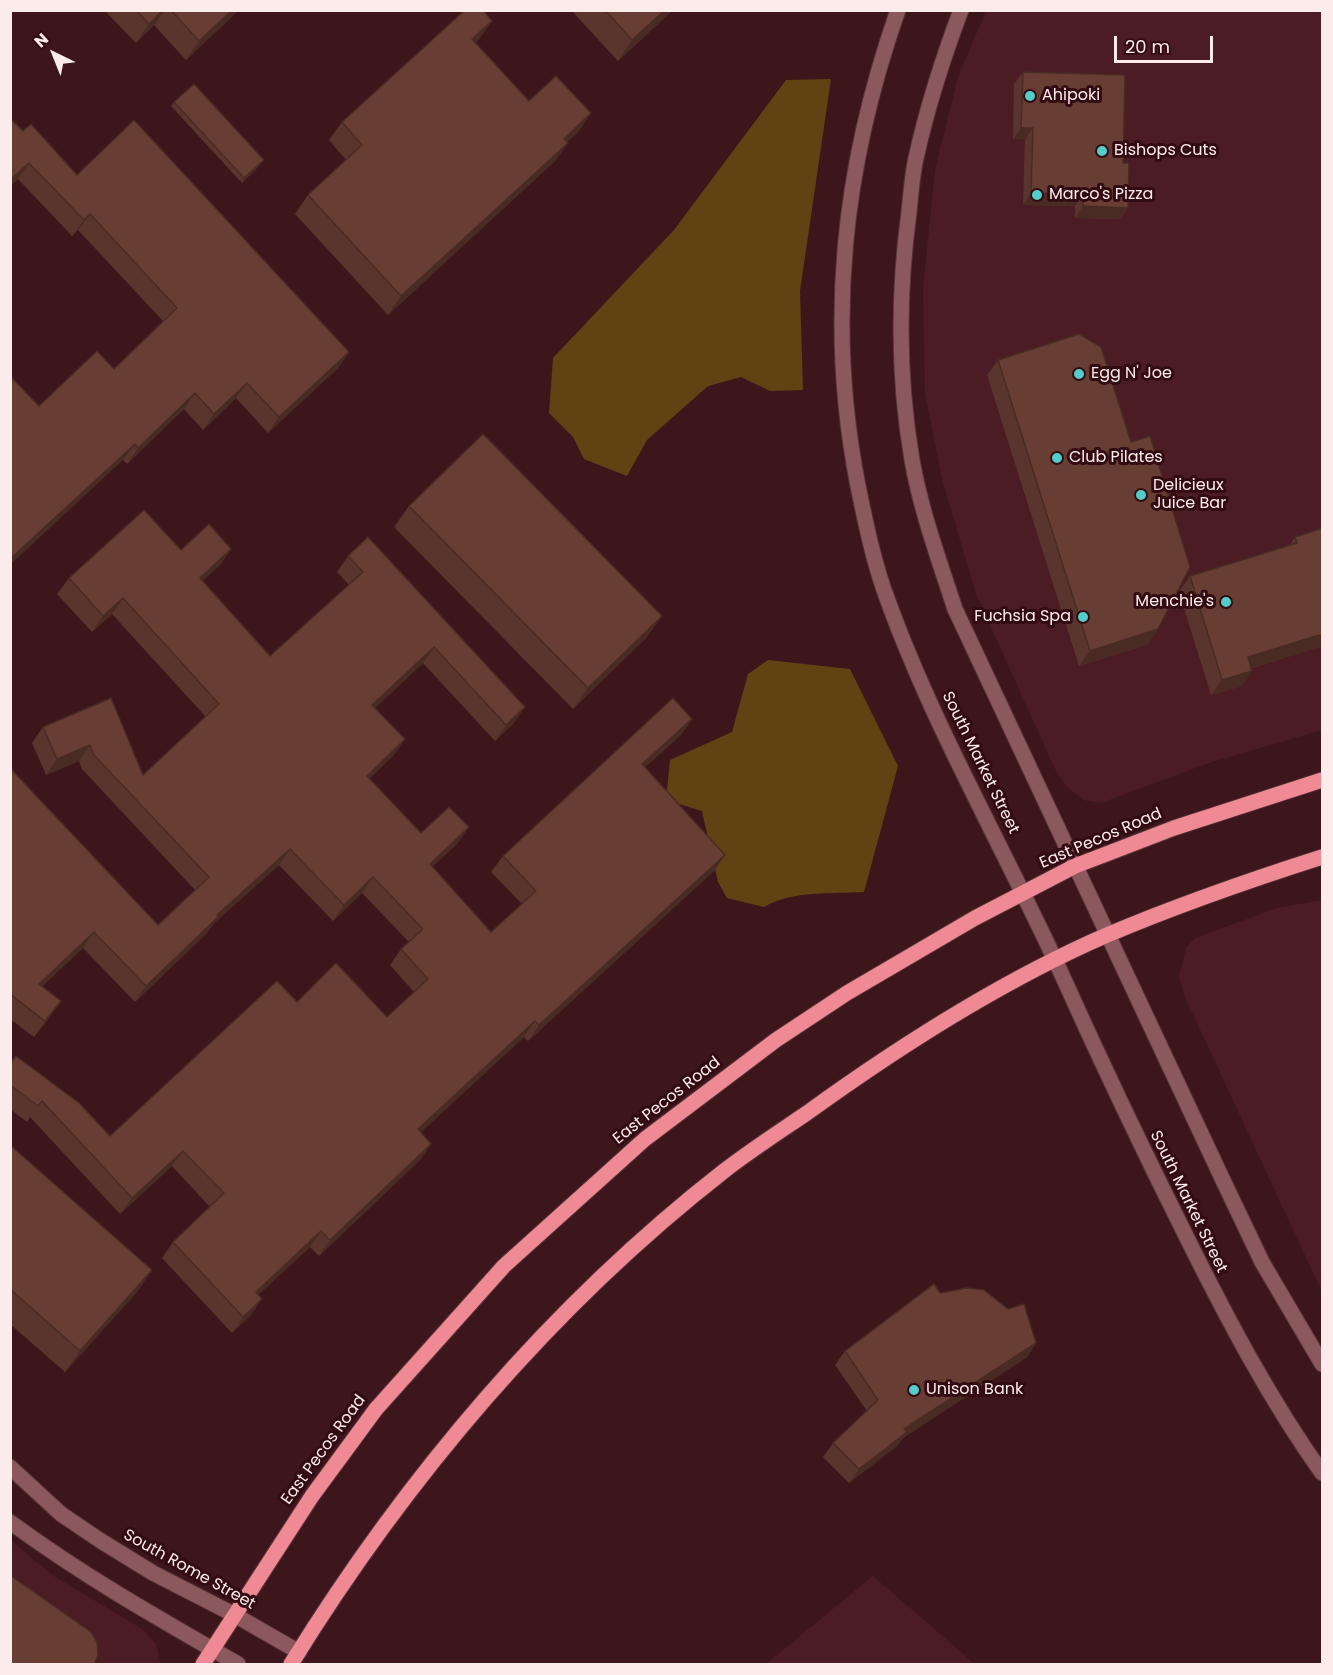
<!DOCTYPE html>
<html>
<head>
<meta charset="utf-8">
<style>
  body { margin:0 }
  #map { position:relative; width:1333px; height:1675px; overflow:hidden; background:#3d161b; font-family:Poppins,sans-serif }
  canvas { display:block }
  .frame { position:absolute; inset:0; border:12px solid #fcebeb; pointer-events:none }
  .north { position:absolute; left:24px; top:24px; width:60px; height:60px; -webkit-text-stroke:4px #320c12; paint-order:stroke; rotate:317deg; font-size:16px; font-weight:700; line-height:24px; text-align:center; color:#fcebeb }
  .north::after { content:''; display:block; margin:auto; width:21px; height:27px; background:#fcebeb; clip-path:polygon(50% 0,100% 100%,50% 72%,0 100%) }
  .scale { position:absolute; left:1114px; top:36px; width:99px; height:27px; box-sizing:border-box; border:3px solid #fcebeb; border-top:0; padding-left:8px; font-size:18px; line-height:21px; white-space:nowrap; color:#fcebeb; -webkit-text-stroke:4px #320c12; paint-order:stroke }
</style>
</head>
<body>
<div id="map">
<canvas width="1333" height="1675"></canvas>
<div class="frame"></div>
<div class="north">N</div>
<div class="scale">20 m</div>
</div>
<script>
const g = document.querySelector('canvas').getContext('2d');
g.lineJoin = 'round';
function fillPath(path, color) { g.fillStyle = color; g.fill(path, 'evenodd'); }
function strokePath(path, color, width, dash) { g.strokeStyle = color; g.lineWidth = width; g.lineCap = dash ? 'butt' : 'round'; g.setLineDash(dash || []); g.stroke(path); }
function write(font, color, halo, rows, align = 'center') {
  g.font = font + ' Poppins,sans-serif'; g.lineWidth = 6; g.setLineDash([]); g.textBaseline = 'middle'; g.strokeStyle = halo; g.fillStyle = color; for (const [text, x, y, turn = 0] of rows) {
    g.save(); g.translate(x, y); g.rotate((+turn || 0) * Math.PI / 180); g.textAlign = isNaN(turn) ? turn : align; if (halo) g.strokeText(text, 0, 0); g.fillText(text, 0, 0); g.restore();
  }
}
fillPath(new Path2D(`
  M986,11H1322V730L1209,763L1101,803L1083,800L1066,786L1055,769L976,594L942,479L925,393L923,288L935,170L958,77Z
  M1322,900V1292L1184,995L1179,977L1186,948L1195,938L1277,908Z
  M10,1540L54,1576L142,1629L156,1644L161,1664H11Z
  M873,1576L975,1664H766L846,1598Z`), '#4b1c23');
fillPath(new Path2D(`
  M831,79L800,291L803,390L770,391L741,377L708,386L647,440L627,476L584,459L573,437L549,413L553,358L674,230L786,80Z
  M768,660L850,669L898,766L864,892C832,894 793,890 764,907L727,898L718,882L702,811L666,800L670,760L732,732L748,674Z`), '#604213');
const minor = new Path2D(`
  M898,10C843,167 826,323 858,486C866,525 874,564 888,601C935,730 1005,850 1062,975C1102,1064 1144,1152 1188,1240C1228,1320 1270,1400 1322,1473
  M961,10C943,58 927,108 916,158C912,175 911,194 909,212C898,294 898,378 912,460C921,511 939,560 955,609L1221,1176L1262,1262L1322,1364
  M10,1467L61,1514L101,1541L153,1573L233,1614L299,1652
  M10,1522C85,1577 158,1618 238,1664`);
const major = new Path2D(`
  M203,1664L312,1496L376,1409L504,1266L645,1139L776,1040L847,993L975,918L1075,866L1174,828L1322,780
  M291,1664C406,1478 551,1306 724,1171C751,1150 779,1132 807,1113C901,1045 1001,981 1107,935C1178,905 1250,880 1322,857`);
strokePath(minor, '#583438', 17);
strokePath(major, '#583438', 17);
strokePath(minor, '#8a585d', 15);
strokePath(major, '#ef8a94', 15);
fillPath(new Path2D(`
  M104,10H239L186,60L154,25L136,43Z
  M571,10H673L618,61Z
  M492,21L479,39L475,43L529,101L591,113L578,132L567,142L568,143L555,161L388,315L295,214L308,195L346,160L329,140L342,122Z
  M1023,72L1123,163L1128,208L1120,219L1075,218V206L1023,205L1025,139H1013L1014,84Z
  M174,102L261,164L242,183L171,106Z
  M10,118L23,131L77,175L349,352L338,368L268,433L236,398L203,430L184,409L127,464L123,460L39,406L114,369L163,321L78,230L72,236L18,179L10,186Z
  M998,360L1158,629L1147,645L1079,666L987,375Z
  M409,506L647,637L573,709L394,527Z
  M1323,528V646L1252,668V671L1242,686L1211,695L1179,592L1190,576L1289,546L1295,537Z
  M231,549L220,565L202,581L270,656L349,585L337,572L348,556L514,723L495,741L423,663L375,708L394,755L369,778L421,833L458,843L432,867L491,932L522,904L491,872L503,856L692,719L681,735L645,767L725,855L714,871L528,1041L524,1037L421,1132L431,1144L420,1160L319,1256L310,1247L258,1295L251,1315L232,1333L162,1258L173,1242L210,1207L172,1166L120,1214L30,1117L27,1122L10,1109V1064L110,1136L297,1002L387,1017L414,992L390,965L401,949L409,942L362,893L333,921L279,865L213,924L207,933L135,1002L83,948L42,986L50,1017L34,1037L10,1019V768L158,925L195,890L82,769L79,761L46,775L32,743L43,727L111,698L143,775L206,717L112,614L92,632L57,594L69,578L181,550Z
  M10,1145L152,1270L137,1292L65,1372L10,1324Z
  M940,1293L1036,1343L1027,1357L903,1438L897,1446L849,1483L823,1457L833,1443L867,1411L835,1365L845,1351Z`), '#59352d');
fillPath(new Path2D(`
  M163,10H165L154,25L136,43L149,24Z
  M232,10H239L186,60L199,41Z
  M665,10H673L618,61L632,40Z
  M492,21L479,39L459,57L472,39Z
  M591,113L578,132L551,157L564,139Z
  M1021,128H1033L1025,139H1013Z
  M568,143L555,161L388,315L401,296Z
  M264,160L261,164L242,183L244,178Z
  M29,163L18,179L10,186V180Z
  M1031,193L1083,194L1075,206L1023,205Z
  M1083,206L1128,208L1120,219L1075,218Z
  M90,214L78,230L72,236L84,220Z
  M349,352L338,368L268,433L279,417Z
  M247,383L236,398L203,430L214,414Z
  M195,393L184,409L127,464L138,448Z
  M135,444L123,460L10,565V559Z
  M231,549L220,565L189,594L200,578Z
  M123,598L112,614L92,632L103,616Z
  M662,616L647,637L573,709L588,688Z
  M1158,629L1147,645L1079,666L1090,651Z
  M1323,634V646L1237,672L1248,657Z
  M434,647L423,663L361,721L372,705Z
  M1252,671L1242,686L1211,695L1222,680Z
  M525,707L514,723L495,741L506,725Z
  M692,719L681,735L631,780L642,764Z
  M405,739L394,755L356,792L367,776Z
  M90,745L79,761L46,775L57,759Z
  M469,827L458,843L418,880L430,864Z
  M290,849L279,865L213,924L207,933L135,1002L146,986L217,915Z
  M725,855L714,871L528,1041L539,1025Z
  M373,877L362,893L333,921L344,905Z
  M94,932L83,948L28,1000L39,984Z
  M61,1001L50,1017L34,1037L45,1021Z
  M535,1021L524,1037L407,1145L418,1129Z
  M431,1144L420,1160L319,1256L330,1240Z
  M183,1151L172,1166L120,1214L132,1198Z
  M321,1231L310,1247L244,1308L256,1292Z
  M152,1270L137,1292L65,1372L80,1351Z
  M262,1299L251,1315L232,1333L243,1317Z
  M1036,1343L1027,1357L903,1438L897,1446L849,1483L859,1469L904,1429Z`), '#492b24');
const building = new Path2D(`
  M136,10H163L149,24Z
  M171,10H232L199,41Z
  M465,10H483L492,21L472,39L529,101L556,76L591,113L564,139L568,143L401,296L308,195L362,145L342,122Z
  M605,10H665L632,40Z
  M1023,72L1125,75L1123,163H1129L1128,208L1083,206V194L1031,193L1033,128H1021Z
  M194,84L264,160L244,178L174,102Z
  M10,118L23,131L31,124L77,175L134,120L349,352L279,417L247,383L214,414L195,393L138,448L135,444L10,559V376L39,406L97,351L114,369L177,308L90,214L84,220L29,163L10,180Z
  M1079,334L1101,347L1131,442L1150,436L1190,567L1158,629L1090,651L998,360Z
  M483,434L662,616L588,688L409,506Z
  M144,510L181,550L209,524L231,549L200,578L270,656L363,572L348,556L368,537L525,707L506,725L434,647L372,705L405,739L367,776L421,833L449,807L469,827L430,864L491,932L536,891L503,856L673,698L692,719L642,764L725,855L539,1025L535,1021L418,1129L431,1144L330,1240L321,1231L256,1292L262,1299L243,1317L173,1242L224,1193L183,1151L132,1198L42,1101L38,1106L10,1085V1064L16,1056L79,1103L110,1136L277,981L297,1002L336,963L387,1017L428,979L401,949L423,929L373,877L344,905L290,849L217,915L218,917L146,986L94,932L39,984L61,1001L45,1021L10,994V768L158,925L209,877L93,754L90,745L57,759L43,727L111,698L143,775L219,704L123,598L103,616L69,578Z
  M1323,528V634L1248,657L1252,671L1222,680L1190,576L1297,543L1295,537Z
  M10,1145L152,1270L80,1351L10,1289Z
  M934,1284L940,1293L967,1288L984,1290L1008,1309L1024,1304L1036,1343L904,1429L907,1432L859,1469L833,1443L878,1400L845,1351Z
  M10,1575L91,1632L97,1642L98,1655L94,1665H10Z`);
fillPath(building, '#683e34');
strokePath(building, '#492b24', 1.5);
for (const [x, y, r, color] of [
  [1030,96,6,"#53cdcb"],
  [1102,151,6,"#53cdcb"],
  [1037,195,6,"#53cdcb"],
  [1079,374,6,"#53cdcb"],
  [1057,458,6,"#53cdcb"],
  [1141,495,6,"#53cdcb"],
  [1226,602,6,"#53cdcb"],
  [1083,617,6,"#53cdcb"],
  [914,1390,6,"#53cdcb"]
]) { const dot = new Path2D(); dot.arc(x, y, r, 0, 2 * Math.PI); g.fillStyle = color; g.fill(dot); strokePath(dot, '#320c12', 2); }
write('16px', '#fcebeb', '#320c12', [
  ["Ahipoki",1042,96],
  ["Bishops Cuts",1114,151],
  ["Marco's Pizza",1049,195],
  ["Egg N' Joe",1091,374],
  ["Club Pilates",1069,458],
  ["Delicieux",1153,486],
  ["Juice Bar",1153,504],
  ["Menchie's",1214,602,"right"],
  ["Fuchsia Spa",1071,617,"right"],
  ["Unison Bank",926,1390]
], 'left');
write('16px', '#fcebeb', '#320c12', [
  ["South Market Street",980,763,64],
  ["East Pecos Road",1101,839,-23],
  ["East Pecos Road",667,1101,-38],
  ["South Market Street",1188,1202,64],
  ["East Pecos Road",324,1450,-54],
  ["South Rome Street",189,1570,29]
]);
</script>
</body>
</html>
